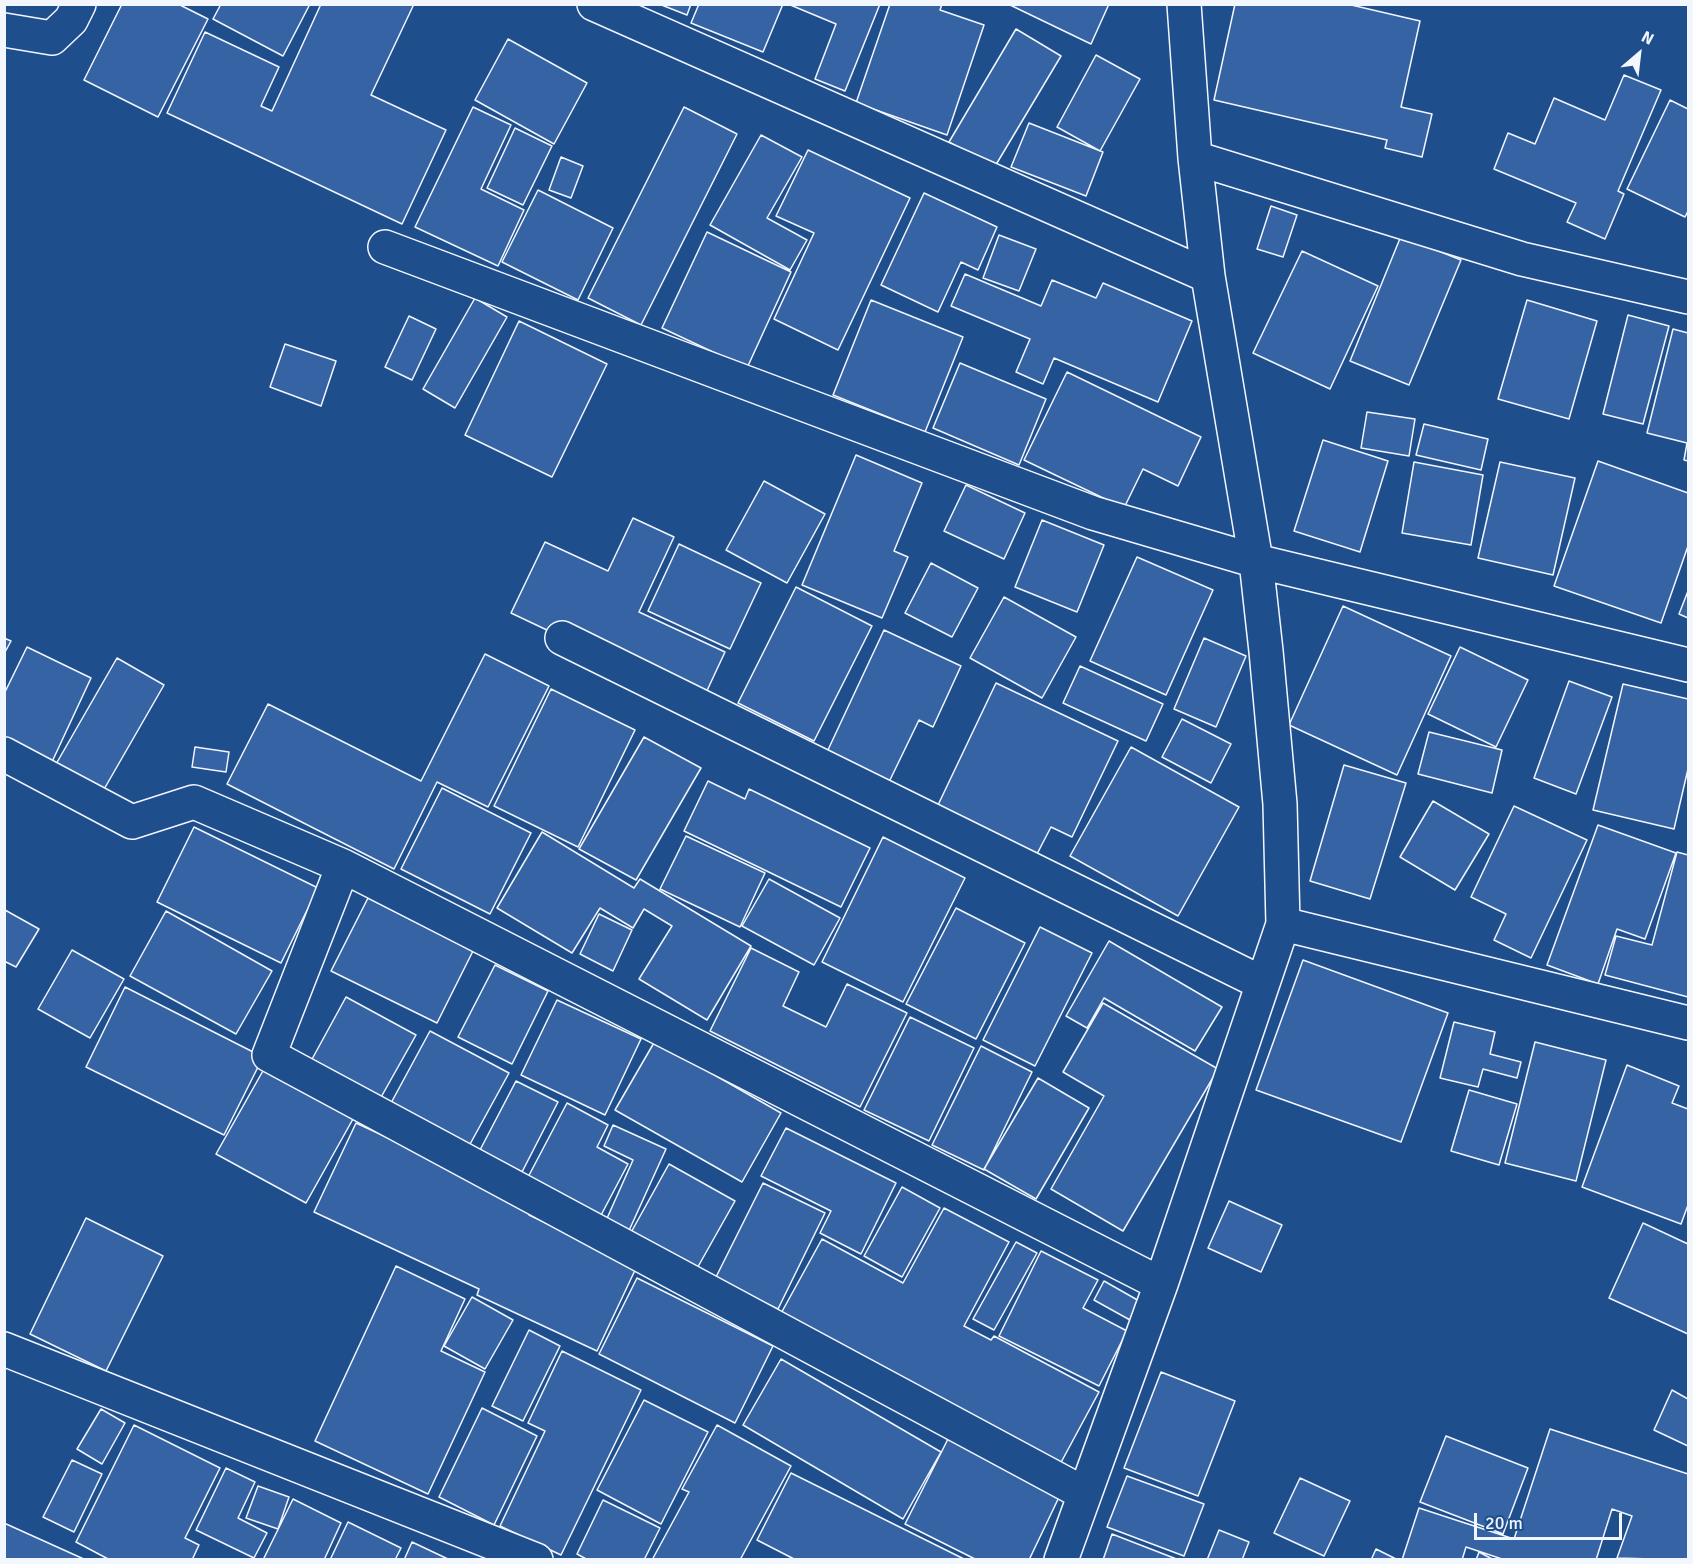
<!DOCTYPE html>
<html>
<head>
<meta charset="utf-8">
<style>
  body { margin:0 }
  #map { position:relative; width:1693px; height:1564px; overflow:hidden; background:#1f4e8c; font-family:Signika,sans-serif }
  canvas { display:block }
  .frame { position:absolute; inset:0; border:6px solid #f2f6ff; pointer-events:none }
  .north { position:absolute; left:1609px; top:24px; width:60px; height:60px; -webkit-text-stroke:4px #1f4e8c; paint-order:stroke; rotate:28deg; font-size:16px; font-weight:700; line-height:24px; text-align:center; color:#f2f6ff }
  .north::after { content:''; display:block; margin:auto; width:21px; height:27px; background:#f2f6ff; clip-path:polygon(50% 0,100% 100%,50% 72%,0 100%) }
  .scale { position:absolute; left:1474px; top:1513px; width:148px; height:27px; box-sizing:border-box; border:3px solid #f2f6ff; border-top:0; padding-left:8px; font-size:18px; line-height:21px; white-space:nowrap; color:#f2f6ff; -webkit-text-stroke:4px #1f4e8c; paint-order:stroke }
</style>
</head>
<body>
<div id="map">
<canvas width="1693" height="1564"></canvas>
<div class="frame"></div>
<div class="north">N</div>
<div class="scale">20 m</div>
</div>
<script>
const g = document.querySelector('canvas').getContext('2d');
g.lineJoin = 'round';
function fillPath(path, color) { g.fillStyle = color; g.fill(path, 'evenodd'); }
function strokePath(path, color, width, dash) { g.strokeStyle = color; g.lineWidth = width; g.lineCap = dash ? 'butt' : 'round'; g.setLineDash(dash || []); g.stroke(path); }
const building = new Path2D(`
  M122,4H178L208,19L158,117L84,80Z
  M221,4H310L283,56L213,19Z
  M321,4H414L371,95L446,130L402,224L167,113L205,32L279,67L261,106L272,111Z
  M659,4H691L687,15Z
  M699,4H783L763,52L691,23Z
  M788,4H880L845,91L815,79L836,24Z
  M890,4H942L940,10L984,25L947,135L856,103Z
  M1008,4H1109L1091,44Z
  M1235,4H1347L1420,21L1401,107L1432,114L1422,157L1385,148L1387,140L1214,100Z
  M1016,29L1061,56L994,168L949,142Z
  M508,39L587,83L554,144L475,100Z
  M1096,55L1140,79L1100,151L1057,127Z
  M1624,75L1661,90L1618,191L1624,194L1605,239L1567,222L1576,203L1494,169L1508,133L1535,144L1554,98L1605,120Z
  M1670,100L1688,109V211L1685,217L1627,189Z
  M473,107L511,125L481,189L524,210L498,266L415,227Z
  M684,107L737,134L641,325L588,298Z
  M1029,123L1103,152L1086,196L1011,167Z
  M515,128L552,146L523,205L487,188Z
  M761,135L802,157L767,218L807,240L790,270L710,225Z
  M808,150L910,198L838,350L774,319L814,233L776,216Z
  M561,157L583,166L571,198L549,190Z
  M538,190L613,228L578,300L502,262Z
  M924,193L997,227L978,270L961,262L938,312L881,285Z
  M1271,206L1297,215L1283,257L1257,249Z
  M707,232L791,272L747,368L662,328Z
  M999,235L1036,249L1019,291L983,278Z
  M1401,236L1461,260L1409,385L1350,361Z
  M1302,251L1378,286L1330,389L1253,353Z
  M965,274L1041,306L1052,280L1096,298L1103,283L1192,321L1158,402L1054,358L1043,384L1016,372L1030,339L951,306Z
  M475,298L507,317L455,408L423,389Z
  M871,300L963,337L925,432L833,395Z
  M1527,300L1597,321L1569,419L1498,399Z
  M1628,315L1669,326L1643,424L1603,414Z
  M409,316L436,329L412,380L385,367Z
  M519,321L607,364L552,477L465,435Z
  M1673,329L1688,333V461L1684,460L1687,443L1647,433Z
  M285,344L336,361L321,406L270,387Z
  M960,363L1046,399L1019,465L933,428Z
  M1067,372L1201,437L1178,486L1143,469L1124,508L1024,460Z
  M1367,412L1415,419L1409,456L1361,448Z
  M1424,424L1488,439L1481,470L1416,455Z
  M1323,440L1388,461L1360,552L1294,531Z
  M856,455L922,483L894,551L908,557L882,618L802,585Z
  M1598,461L1688,493V546L1661,623L1554,586Z
  M1414,462L1483,475L1471,545L1402,533Z
  M1500,462L1575,478L1553,575L1478,558Z
  M764,481L825,514L787,583L726,550Z
  M966,485L1025,513L1004,559L944,531Z
  M633,518L674,537L639,612L725,652L704,697L606,658L511,613L545,542L608,571Z
  M1042,520L1104,545L1077,612L1015,587Z
  M679,544L761,583L730,649L648,611Z
  M1137,557L1213,590L1166,695L1090,661Z
  M931,563L978,588L952,637L905,613Z
  M796,587L872,626L814,741L738,703Z
  M1688,591V618L1679,614Z
  M1004,597L1076,637L1042,698L970,658Z
  M1343,606L1451,656L1397,775L1289,725Z
  M884,630L961,666L933,727L919,720L889,782L827,752Z
  M4,638L11,641L4,654Z
  M1204,638L1246,656L1216,727L1174,709Z
  M27,647L91,678L51,764L4,741V694Z
  M1460,647L1528,680L1496,747L1428,714Z
  M485,654L549,686L488,807L437,782L394,869L227,784L268,704L421,781Z
  M117,658L164,685L99,798L52,771Z
  M1080,666L1163,704L1146,741L1063,703Z
  M1569,681L1612,697L1576,794L1534,778Z
  M996,683L1118,741L1072,837L1051,827L1037,854L938,805Z
  M1623,684L1688,699V769L1674,829L1593,810Z
  M551,689L635,730L578,847L494,806Z
  M1182,719L1231,744L1211,783L1162,757Z
  M1429,732L1502,750L1492,793L1418,774Z
  M644,737L701,768L636,880L579,849Z
  M195,747L229,752L226,772L192,767Z
  M1131,747L1239,807L1178,916L1070,856Z
  M1344,765L1406,783L1370,899L1310,881Z
  M708,781L745,799L749,789L870,848L841,907L684,831Z
  M442,788L531,833L490,914L401,869Z
  M1433,801L1489,834L1455,890L1400,857Z
  M1514,806L1587,840L1531,958L1494,940L1506,914L1471,897Z
  M1598,825L1676,853L1645,939L1617,929L1598,984L1547,965Z
  M194,827L318,888L281,963L157,902Z
  M542,832L634,888L640,879L751,946L707,1020L639,979L672,926L644,909L633,928L600,908L572,953L497,908Z
  M686,836L765,873L740,927L660,889Z
  M883,837L965,878L903,1002L822,962Z
  M1677,852L1688,855V997L1605,975L1616,936L1652,945Z
  M769,879L840,918L814,965L742,926Z
  M368,898L473,951L437,1023L331,971Z
  M956,908L1025,943L976,1039L906,1004Z
  M5,910L39,929L16,967L4,961Z
  M166,911L272,971L236,1034L130,976Z
  M599,914L632,930L613,971L580,954Z
  M1040,927L1092,953L1035,1066L983,1040Z
  M1109,941L1222,1007L1195,1051L1104,998L1087,1028L1066,1016Z
  M751,948L799,972L783,1006L826,1027L847,984L907,1013L860,1107L710,1031Z
  M72,950L124,979L90,1038L38,1009Z
  M1303,960L1448,1013L1401,1142L1256,1090Z
  M495,965L548,991L512,1064L458,1037Z
  M125,987L263,1057L224,1135L86,1067Z
  M346,997L416,1035L380,1099L311,1061Z
  M557,1000L641,1039L605,1115L521,1075Z
  M1103,1003L1218,1069L1123,1231L1051,1189L1104,1096L1063,1072Z
  M910,1017L974,1048L929,1141L864,1110Z
  M1454,1022L1495,1032L1490,1054L1521,1062L1517,1078L1483,1069L1478,1087L1440,1078Z
  M430,1031L509,1073L469,1146L391,1103Z
  M655,1041L781,1113L742,1182L615,1110Z
  M1535,1042L1606,1060L1576,1181L1505,1163Z
  M981,1046L1032,1072L984,1170L932,1145Z
  M1627,1065L1679,1086L1672,1103L1688,1109V1205L1681,1224L1582,1187Z
  M264,1069L353,1119L306,1203L216,1154Z
  M1038,1078L1089,1108L1036,1199L984,1169Z
  M516,1081L558,1102L522,1172L480,1150Z
  M1469,1090L1517,1104L1499,1165L1451,1151Z
  M567,1103L608,1125L597,1147L628,1164L599,1219L526,1181Z
  M356,1123L533,1205L529,1215L637,1266L597,1351L477,1295L479,1289L314,1212Z
  M613,1125L666,1149L627,1235L604,1225L633,1160L604,1146Z
  M786,1128L896,1183L861,1254L820,1233L831,1211L761,1176Z
  M669,1164L735,1201L695,1272L629,1236Z
  M763,1183L825,1213L778,1309L715,1279Z
  M902,1187L940,1208L902,1277L864,1256Z
  M1229,1201L1282,1225L1261,1272L1208,1248Z
  M944,1208L1009,1242L964,1326L991,1340L994,1336L1099,1392L1058,1468L779,1317L822,1239L903,1283Z
  M86,1218L163,1256L106,1371L30,1334Z
  M1643,1223L1688,1244V1334L1609,1298Z
  M1016,1242L1037,1253L994,1330L973,1319Z
  M1041,1251L1098,1280L1083,1308L1127,1331L1099,1386L999,1336Z
  M396,1266L465,1299L441,1351L485,1372L428,1494L315,1441Z
  M637,1278L773,1346L735,1423L599,1354Z
  M1104,1281L1141,1302L1130,1320L1094,1300Z
  M472,1297L513,1320L485,1369L444,1346Z
  M529,1330L560,1346L523,1421L492,1406Z
  M562,1351L641,1390L561,1555L500,1526L545,1431L528,1423Z
  M781,1359L941,1452L903,1519L743,1425Z
  M1161,1372L1235,1401L1198,1496L1124,1468Z
  M1672,1390L1688,1399V1446L1654,1430Z
  M644,1400L708,1432L661,1524L597,1490Z
  M482,1408L537,1436L494,1525L439,1497Z
  M101,1409L125,1423L102,1464L77,1449Z
  M134,1425L220,1468L185,1538L199,1545L192,1560H110L76,1542Z
  M717,1425L791,1466L740,1560H652L689,1492L682,1489Z
  M1550,1429L1688,1474V1560L1617,1558L1632,1516L1612,1509L1596,1560H1505L1466,1547L1462,1560H1402L1419,1508L1514,1539Z
  M1446,1436L1528,1468L1503,1534L1420,1502Z
  M949,1437L1061,1493L1029,1560H977L905,1524Z
  M72,1460L102,1474L74,1532L43,1517Z
  M226,1468L255,1482L238,1518L267,1533L254,1558L196,1530Z
  M791,1473L966,1560H796L757,1540Z
  M1127,1476L1204,1504L1184,1556L1107,1527Z
  M1300,1478L1350,1501L1324,1556L1274,1533Z
  M258,1486L289,1497L278,1529L246,1518Z
  M293,1499L341,1523L324,1560H263Z
  M603,1500L660,1528L644,1560H588L577,1554Z
  M348,1522L401,1548L395,1560H330Z
  M4,1523L86,1560H4Z
  M1219,1530L1249,1542L1242,1560H1207Z
  M1112,1534L1179,1560H1103Z
  M412,1542L450,1560H404Z
  M1376,1549L1398,1560H1371Z
  M1479,1552L1494,1560H1476Z`);
fillPath(building, '#3563a3');
strokePath(building, '#f2f6ff', 1.5);
const minor = new Path2D(`
  M594,4L1208,276
  M4,30L52,38L71,20L79,4
  M1195,158L1522,259L1688,297
  M385,247L1093,513L1256,561L1688,665
  M562,638L1262,983
  M4,754L132,822L194,802L343,866L1161,1284
  M343,866L269,1055L1085,1494
  M1283,924L1688,1023
  M4,1349L536,1560
  M1061,1560L1161,1284L1283,924L1280,804L1266,651L1256,561L1208,276L1195,158L1184,4`);
strokePath(minor, '#f2f6ff', 36);
strokePath(minor, '#1f4e8c', 33);
</script>
</body>
</html>
